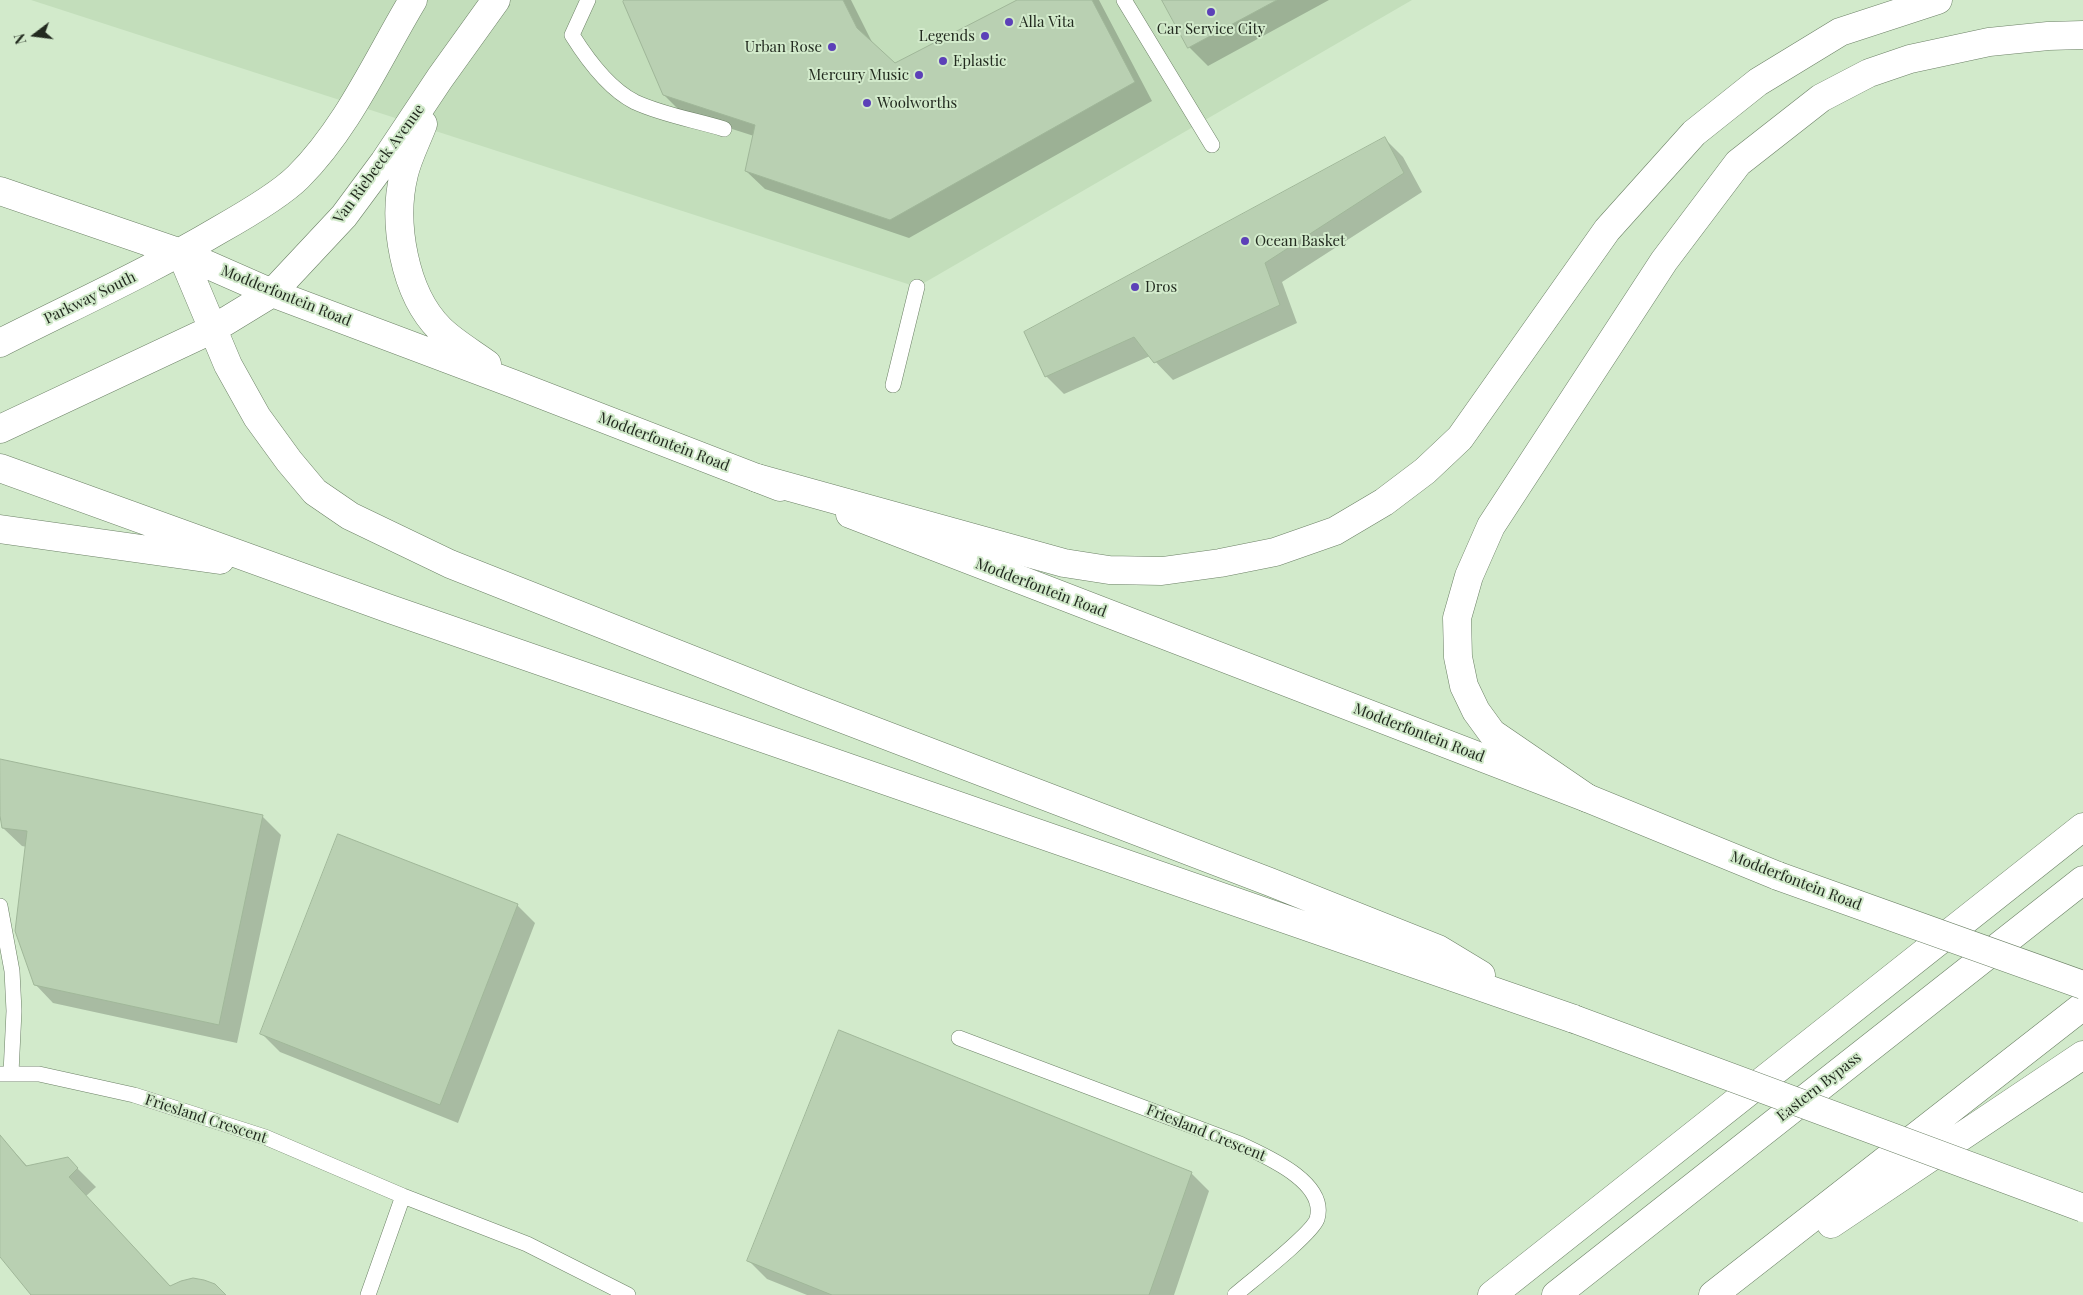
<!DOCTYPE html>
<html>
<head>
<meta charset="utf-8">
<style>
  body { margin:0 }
  #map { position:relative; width:2083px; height:1295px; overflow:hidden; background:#d2eacb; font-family:"Playfair Display",serif }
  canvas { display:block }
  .north { position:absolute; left:10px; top:10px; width:50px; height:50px; -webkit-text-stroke:4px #d2eacb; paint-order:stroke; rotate:255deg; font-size:14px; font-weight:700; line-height:20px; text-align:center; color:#222a1f }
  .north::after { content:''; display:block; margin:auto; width:18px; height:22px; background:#222a1f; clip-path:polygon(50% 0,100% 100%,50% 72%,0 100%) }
</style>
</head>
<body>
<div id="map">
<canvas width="2083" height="1295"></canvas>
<div class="north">N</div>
</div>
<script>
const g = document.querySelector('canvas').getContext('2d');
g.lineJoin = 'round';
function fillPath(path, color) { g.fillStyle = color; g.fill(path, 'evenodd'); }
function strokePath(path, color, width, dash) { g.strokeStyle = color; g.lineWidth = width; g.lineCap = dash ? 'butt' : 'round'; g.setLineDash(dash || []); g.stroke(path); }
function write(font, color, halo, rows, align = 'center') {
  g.font = font + ' "Playfair Display",serif'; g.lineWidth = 4; g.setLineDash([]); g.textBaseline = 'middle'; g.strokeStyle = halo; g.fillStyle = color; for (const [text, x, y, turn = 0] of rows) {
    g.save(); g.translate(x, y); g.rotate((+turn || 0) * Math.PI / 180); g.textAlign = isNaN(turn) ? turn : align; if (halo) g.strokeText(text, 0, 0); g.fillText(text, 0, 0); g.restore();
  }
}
fillPath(new Path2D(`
  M31,0H1412L917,287Z`), '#c3debb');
fillPath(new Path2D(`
  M625,0H851L874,46L894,65L1019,0H1099L1152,101L909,238L765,189L746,171L754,136L682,113L664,95Z
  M1164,0H1329L1208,66L1189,47Z
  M1385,139L1403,157L1422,192L1282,282L1297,323L1173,380L1150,356L1064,394L1046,376Z
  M0,760L262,816L281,835L237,1043L53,1003L35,984L27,847L22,846L3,828L0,808Z
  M517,905L535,923L458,1123L280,1052L262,1034Z
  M0,1136L28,1167L68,1159L96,1187L86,1196L171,1287L225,1295H33L0,1255Z
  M1191,1173L1209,1191L1174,1295H807L767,1279L748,1260Z`), '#0003');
const building = new Path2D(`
  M624,0H843L857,28L895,63L1017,0H1092L1135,82L890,220L745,171L755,125L663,95L623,2Z
  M1162,0H1277L1188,48Z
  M1385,137L1404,173L1265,263L1280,305L1154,363L1134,337L1045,377L1024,332Z
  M0,759L263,815L219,1025L34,985L15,931L27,831L2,828L0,816Z
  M338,834L518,904L440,1105L260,1034Z
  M839,1030L1192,1172L1149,1295H832L747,1261Z
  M0,1135L26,1166L68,1157L78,1168L69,1177L170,1286L181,1281L193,1278L204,1280L215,1284L226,1295H31L0,1257Z`);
fillPath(building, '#b9d0b2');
strokePath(building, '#a0b799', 1);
const service = new Path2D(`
  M588,0L572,35C587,59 609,89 635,102C663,115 695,120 724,129
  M1124,0L1212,145
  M893,385L917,287
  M0,906L12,971L14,1011L11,1073
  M959,1038L1240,1144C1265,1156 1328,1182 1317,1219C1312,1234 1250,1282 1235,1295
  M0,1074H39L134,1095L265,1137L403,1196L527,1244L628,1295
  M368,1295L403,1196`);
const primary = new Path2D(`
  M423,124C417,140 408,157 404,174C392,222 404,293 440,329C453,342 472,353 487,364
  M0,191L181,253L272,293L514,384L780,487
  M181,253L228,365L257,417L289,461L315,492L350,516L450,564L796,701L1270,882L1438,949L1481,975
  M0,343C73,306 148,272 219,230C242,217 280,195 298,177C348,127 377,60 413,0
  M0,429L213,329L272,293L344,216L384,162L440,78L496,0
  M0,468L390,609L1574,1019
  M850,514L1587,798L1778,876
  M0,529L220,560`);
const motorway = new Path2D(`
  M757,478L1064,563L1109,570L1162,571L1220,563L1275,552L1335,531L1384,502L1425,471L1460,438L1607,230L1694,133L1758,82L1840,32L1938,0
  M1587,798L1492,733L1476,711L1464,686L1458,657L1457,618L1469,576L1491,526L1664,261L1738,163L1821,98L1869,73L1910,59L1989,42L2048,36L2083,35
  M1831,1224L2083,1055
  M1492,1295L2083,827
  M1556,1295L2083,880
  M1713,1295L2083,1006`);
strokePath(service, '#6c8166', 16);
strokePath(primary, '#6c8166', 29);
strokePath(motorway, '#6c8166', 29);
strokePath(service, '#fff', 15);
strokePath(primary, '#fff', 28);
strokePath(motorway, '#fff', 28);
const primaryBridge = new Path2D(`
  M1778,876L2083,985
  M1574,1019L2083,1208`);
strokePath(primaryBridge, '#6c8166', 29, []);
strokePath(primaryBridge, '#fff', 28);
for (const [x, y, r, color] of [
  [1211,12,5,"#5c40b8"],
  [1009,22,5,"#5c40b8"],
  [985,36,5,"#5c40b8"],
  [832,47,5,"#5c40b8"],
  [943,61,5,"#5c40b8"],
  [919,75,5,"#5c40b8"],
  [867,103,5,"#5c40b8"],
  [1245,241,5,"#5c40b8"],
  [1135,287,5,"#5c40b8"]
]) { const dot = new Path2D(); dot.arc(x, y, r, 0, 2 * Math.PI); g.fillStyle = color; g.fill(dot); strokePath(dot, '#d2eacb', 2); }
write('15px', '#222a1f', '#d2eacb', [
  ["Alla Vita",1019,22],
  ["Car Service City",1211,29,"center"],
  ["Legends",975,36,"right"],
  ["Urban Rose",822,47,"right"],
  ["Eplastic",953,61],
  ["Mercury Music",909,75,"right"],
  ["Woolworths",877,103],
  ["Ocean Basket",1255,241],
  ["Dros",1145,287]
], 'left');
write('15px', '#222a1f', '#d2eacb', [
  ["Van Riebeeck Avenue",379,164,-54],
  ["Modderfontein Road",286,296,22],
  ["Parkway South",90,298,-26],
  ["Modderfontein Road",664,442,21],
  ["Modderfontein Road",1041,588,21],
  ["Modderfontein Road",1419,733,21],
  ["Modderfontein Road",1796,881,21],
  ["Eastern Bypass",1819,1087,-38],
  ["Friesland Crescent",206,1119,18],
  ["Friesland Crescent",1206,1133,22]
]);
</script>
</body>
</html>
